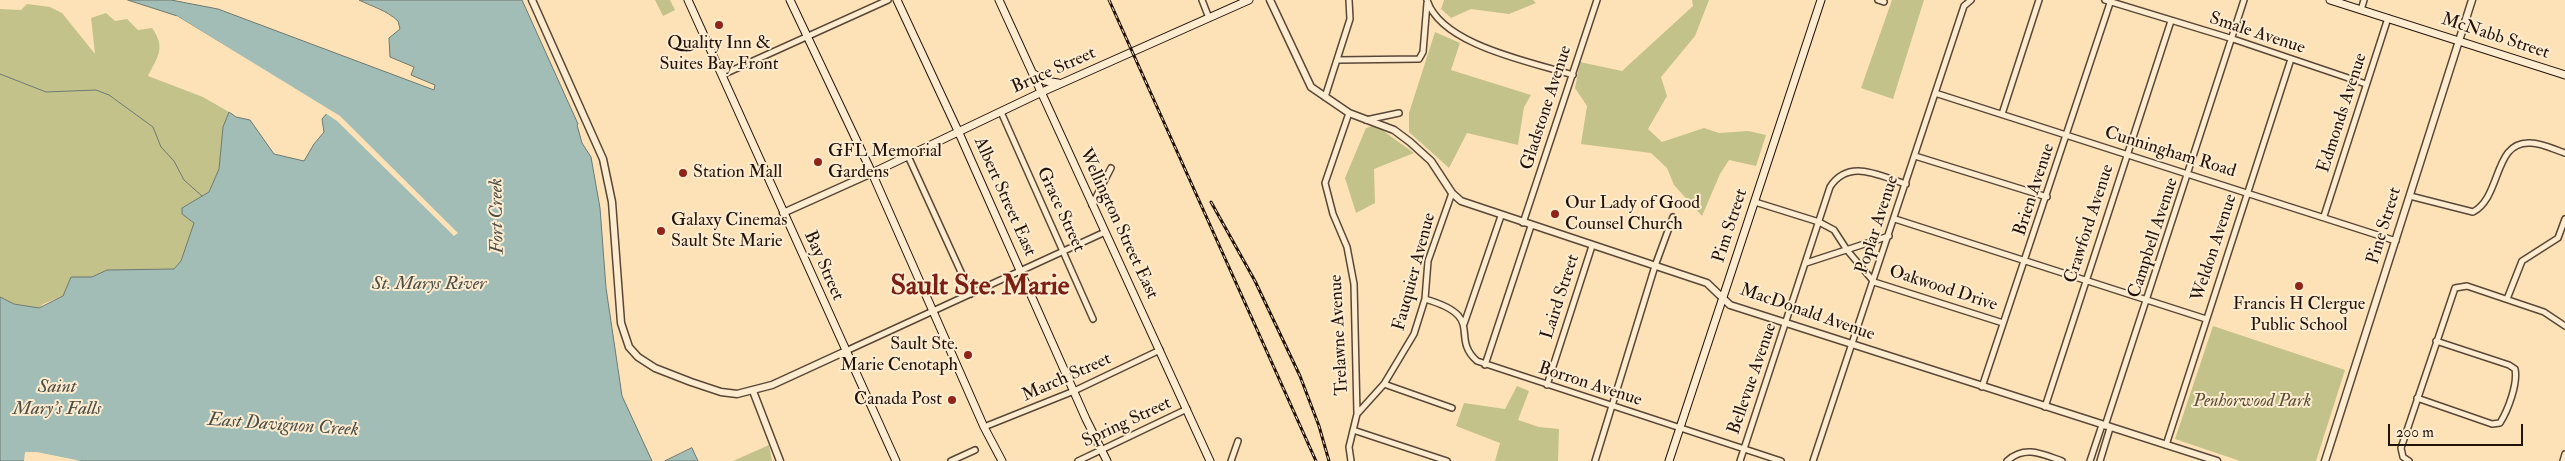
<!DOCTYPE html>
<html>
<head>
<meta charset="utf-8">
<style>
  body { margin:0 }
  #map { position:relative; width:2565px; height:461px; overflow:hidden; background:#fde2b8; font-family:"IM FELL Double Pica",serif }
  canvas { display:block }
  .scale { position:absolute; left:2388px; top:424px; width:135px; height:22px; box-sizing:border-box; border:2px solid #22130a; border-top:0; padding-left:6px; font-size:15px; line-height:18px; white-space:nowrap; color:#22130a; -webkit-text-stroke:4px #feecd1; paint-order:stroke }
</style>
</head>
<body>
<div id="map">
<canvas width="2565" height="461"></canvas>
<div class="scale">200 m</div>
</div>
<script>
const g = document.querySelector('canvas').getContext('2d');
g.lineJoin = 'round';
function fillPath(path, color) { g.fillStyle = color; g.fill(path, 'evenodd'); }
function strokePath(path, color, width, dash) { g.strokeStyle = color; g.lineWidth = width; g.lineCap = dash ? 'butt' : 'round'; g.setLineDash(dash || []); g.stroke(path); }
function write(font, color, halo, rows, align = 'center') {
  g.font = font + ' "IM FELL Double Pica",serif'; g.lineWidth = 4; g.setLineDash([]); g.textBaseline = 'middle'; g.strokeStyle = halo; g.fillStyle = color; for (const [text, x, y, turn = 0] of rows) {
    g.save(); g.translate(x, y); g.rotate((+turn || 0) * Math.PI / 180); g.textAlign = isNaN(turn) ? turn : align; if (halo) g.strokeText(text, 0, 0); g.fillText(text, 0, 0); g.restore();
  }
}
fillPath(new Path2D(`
  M655,0H670L675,10L663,16Z
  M1444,0H1533L1536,3L1509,14L1471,9L1451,18L1441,9Z
  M1692,0H1709L1695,36L1661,77L1667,96L1648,129L1662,142L1704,128L1719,133L1748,131L1766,135L1756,166L1729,160L1720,174L1702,216L1674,185L1667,168L1651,153L1581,144L1587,106L1575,88L1580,62L1622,71L1693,6Z
  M1892,0H1924L1893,99L1861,88Z
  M27,4L50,7L62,13L95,54L91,18L106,13L115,21L127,19L138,30L152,28C166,48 158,56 148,76L203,97L229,112L223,127L219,169L209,192L182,208V214L194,223L181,261L174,269L108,270L92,277H72L63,296L43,304L39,308L14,304L0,297V9L21,10Z
  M1435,32L1460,43L1451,70L1531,95L1524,107L1518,145L1467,133L1449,168L1409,132V113Z
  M1375,125L1414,153L1374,169L1375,203L1356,213L1345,178L1366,128Z
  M2213,326L2345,370L2316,461H2240L2175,439Z
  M1517,386L1529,391L1518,420L1539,427L1559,429L1558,461H1495L1500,443L1456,426L1464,403L1505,409Z
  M769,445L772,461H733Z`), '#c4c28b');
const water = new Path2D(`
  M128,0H171L218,9L434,90L435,85L411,75L414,67L390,57L389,38L400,29L398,21C386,10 373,7 359,0H522L578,124L577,125L582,143L591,157L600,208L606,288L622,396L652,461H0V297L14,304L39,308L63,296L71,277H92L107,270L174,269L181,261L194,223L182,214V208L209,192L219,169L223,127L229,112L236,117L250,120L274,154L304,161L314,144L324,132L322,119L329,111L177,16Z
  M692,448L698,461H665Z`);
fillPath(water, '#a1bdb5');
strokePath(water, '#6e7971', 1);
fillPath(new Path2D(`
  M177,16L340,116L458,233L454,236L337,121L325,113L326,111L191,28L176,18Z
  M25,452H37L81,461H24Z`), '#fde2b8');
strokePath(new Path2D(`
  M0,74L46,92L96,90L109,95L153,127L161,147L174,161L184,180L202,196`), '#6e7971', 1);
const minor = new Path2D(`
  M1202,0L1209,18
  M1427,0C1441,45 1531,62 1573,75
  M1878,0L1884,2
  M2105,0L2233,39L2366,84
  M2361,10L2364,0
  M1338,60L1419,59L1423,52L1427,3
  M722,75L888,0
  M1935,93L2396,241
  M1325,97L1350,19L1349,0
  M1001,112L1093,319
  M1349,113L1325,183L1333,214L1347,247L1354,284L1357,414
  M2002,114L2039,0
  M1366,120L1399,113
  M908,156L971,294
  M1915,156L2047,197
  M2410,196L2473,212C2502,197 2493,140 2531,143C2542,143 2555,150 2565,153
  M1755,202L1819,222L1834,230L1847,250L1874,282L2003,323
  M1092,205L1111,168
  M2324,216L2388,18
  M1895,219L2206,319
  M1523,223L1597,0
  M1806,263L1889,236
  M1425,299C1487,317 1449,336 1477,361L1781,461
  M2507,299L2522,261L2558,238L2565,219
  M1464,324L1501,216
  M846,351L1105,232
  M1485,365L1531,226
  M1384,384L1452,408
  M1547,385L1592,246
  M1982,387L2111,0
  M2417,398L2492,424L2500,423C2508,410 2518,384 2515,369L2509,365L2436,341
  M2045,407L2171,21
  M2105,426L2244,0
  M984,427L1074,391L1160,350
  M1353,430L1447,461
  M2166,445L2291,59
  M951,461L975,450
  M1078,461L1187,409
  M1231,461L1238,441
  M1351,461L1349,447L1357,414L1384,384L1414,334L1425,299L1428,261L1452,193
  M1595,461L1655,266L1673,217
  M1740,461L1830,187C1849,158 1879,176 1906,184
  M1813,461L1964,6L1971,0
  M2007,461C2025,445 2042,454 2062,461
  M2090,461L2102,425
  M2100,461L2110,428
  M2409,461L2403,457L2401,448L2455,288L2467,286L2544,312L2565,326
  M2563,461L2565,454`);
const tertiary = new Path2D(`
  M532,0L603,159L612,202L621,323L629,347L638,357L655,368L691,382L721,392L737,394L772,385L846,351
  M1270,0L1311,87L1349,113L1394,130L1410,142L1431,161L1452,193L1461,201L1707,283L1730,305L2217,461
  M783,213L872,173
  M753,391L780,461
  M2325,461L2472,0`);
const secondary = new Path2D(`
  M688,0L896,461
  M790,0L872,173L984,427L1002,461
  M897,0L959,133L1086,419L1107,461
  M999,0L1210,461
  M2330,0L2565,75
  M1034,74L1045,81L1058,83
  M872,173L1042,92L1249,0
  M1669,461L1821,0`);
strokePath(minor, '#594736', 8);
strokePath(tertiary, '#594736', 9);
strokePath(secondary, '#22130a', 9);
strokePath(minor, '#feecd1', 5);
strokePath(tertiary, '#feecd1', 6);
strokePath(secondary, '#feecd1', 7);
const rail = new Path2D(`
  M1109,0L1316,461
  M1211,202L1255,281L1300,376L1319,426L1329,461`);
strokePath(rail, '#22130a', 3);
strokePath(rail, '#feecd1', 1, [4]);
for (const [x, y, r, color] of [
  [719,25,5,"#8f2418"],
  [818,162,5,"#8f2418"],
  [683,173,5,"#8f2418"],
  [1555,214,5,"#8f2418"],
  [661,231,5,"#8f2418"],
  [2299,286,5,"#8f2418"],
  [968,355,5,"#8f2418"],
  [952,400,5,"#8f2418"]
]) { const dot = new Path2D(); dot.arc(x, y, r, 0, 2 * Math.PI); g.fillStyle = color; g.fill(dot); strokePath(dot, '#feecd1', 2); }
write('18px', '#22130a', '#feecd1', [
  ["Smale Avenue",2257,34,18],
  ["McNabb Street",2495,37,18],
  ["Bruce Street",1054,71,-24],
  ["Gladstone Avenue",1547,108,-72],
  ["Edmonds Avenue",2343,113,-72],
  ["Cunningham Road",2170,153,17],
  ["Brien Avenue",2035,190,-72],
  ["Albert Street East",1004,197,66],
  ["Grace Street",1060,210,65],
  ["Wellington Street East",1118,224,65],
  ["Crawford Avenue",2090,224,-72],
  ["Poplar Avenue",1878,225,-72],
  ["Pim Street",1731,226,-72],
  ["Pine Street",2385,226,-73],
  ["Campbell Avenue",2154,238,-72],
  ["Weldon Avenue",2215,248,-72],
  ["Bay Street",823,266,66],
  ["Fauquier Avenue",1415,272,-75],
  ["Oakwood Drive",1943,289,18],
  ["Laird Street",1561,297,-72],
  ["MacDonald Avenue",1807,313,19],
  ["Trelawne Avenue",1340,335,-93],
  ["March Street",1067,378,-24],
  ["Bellevue Avenue",1753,379,-71],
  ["Borron Avenue",1590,385,18],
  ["Spring Street",1127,423,-25]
]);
write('18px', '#22130a', '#feecd1', [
  ["Quality Inn &",719,44,"center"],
  ["Suites Bay Front",719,65,"center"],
  ["GFL Memorial",828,152],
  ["Gardens",828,173],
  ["Station Mall",693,173],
  ["Our Lady of Good",1565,204],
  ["Counsel Church",1565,225],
  ["Galaxy Cinemas",671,221],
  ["Sault Ste Marie",671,242],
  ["Francis H Clergue",2299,305,"center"],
  ["Public School",2299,326,"center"],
  ["Sault Ste.",958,345,"right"],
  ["Marie Cenotaph",958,366,"right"],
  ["Canada Post",942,400,"right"]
], 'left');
write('italic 18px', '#5b5037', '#feecd1', [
  ["Penhorwood Park",2252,402]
]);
write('italic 19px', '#4e4e46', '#feecd1', [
  ["Fort Creek",498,216,-91],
  ["St. Marys River",429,285],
  ["Saint",57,388],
  ["Mary's Falls",57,410],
  ["East Davignon Creek",283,426,4]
]);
write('bold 28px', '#7a1f14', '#feecd1', [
  ["Sault Ste. Marie",980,288]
]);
</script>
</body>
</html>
